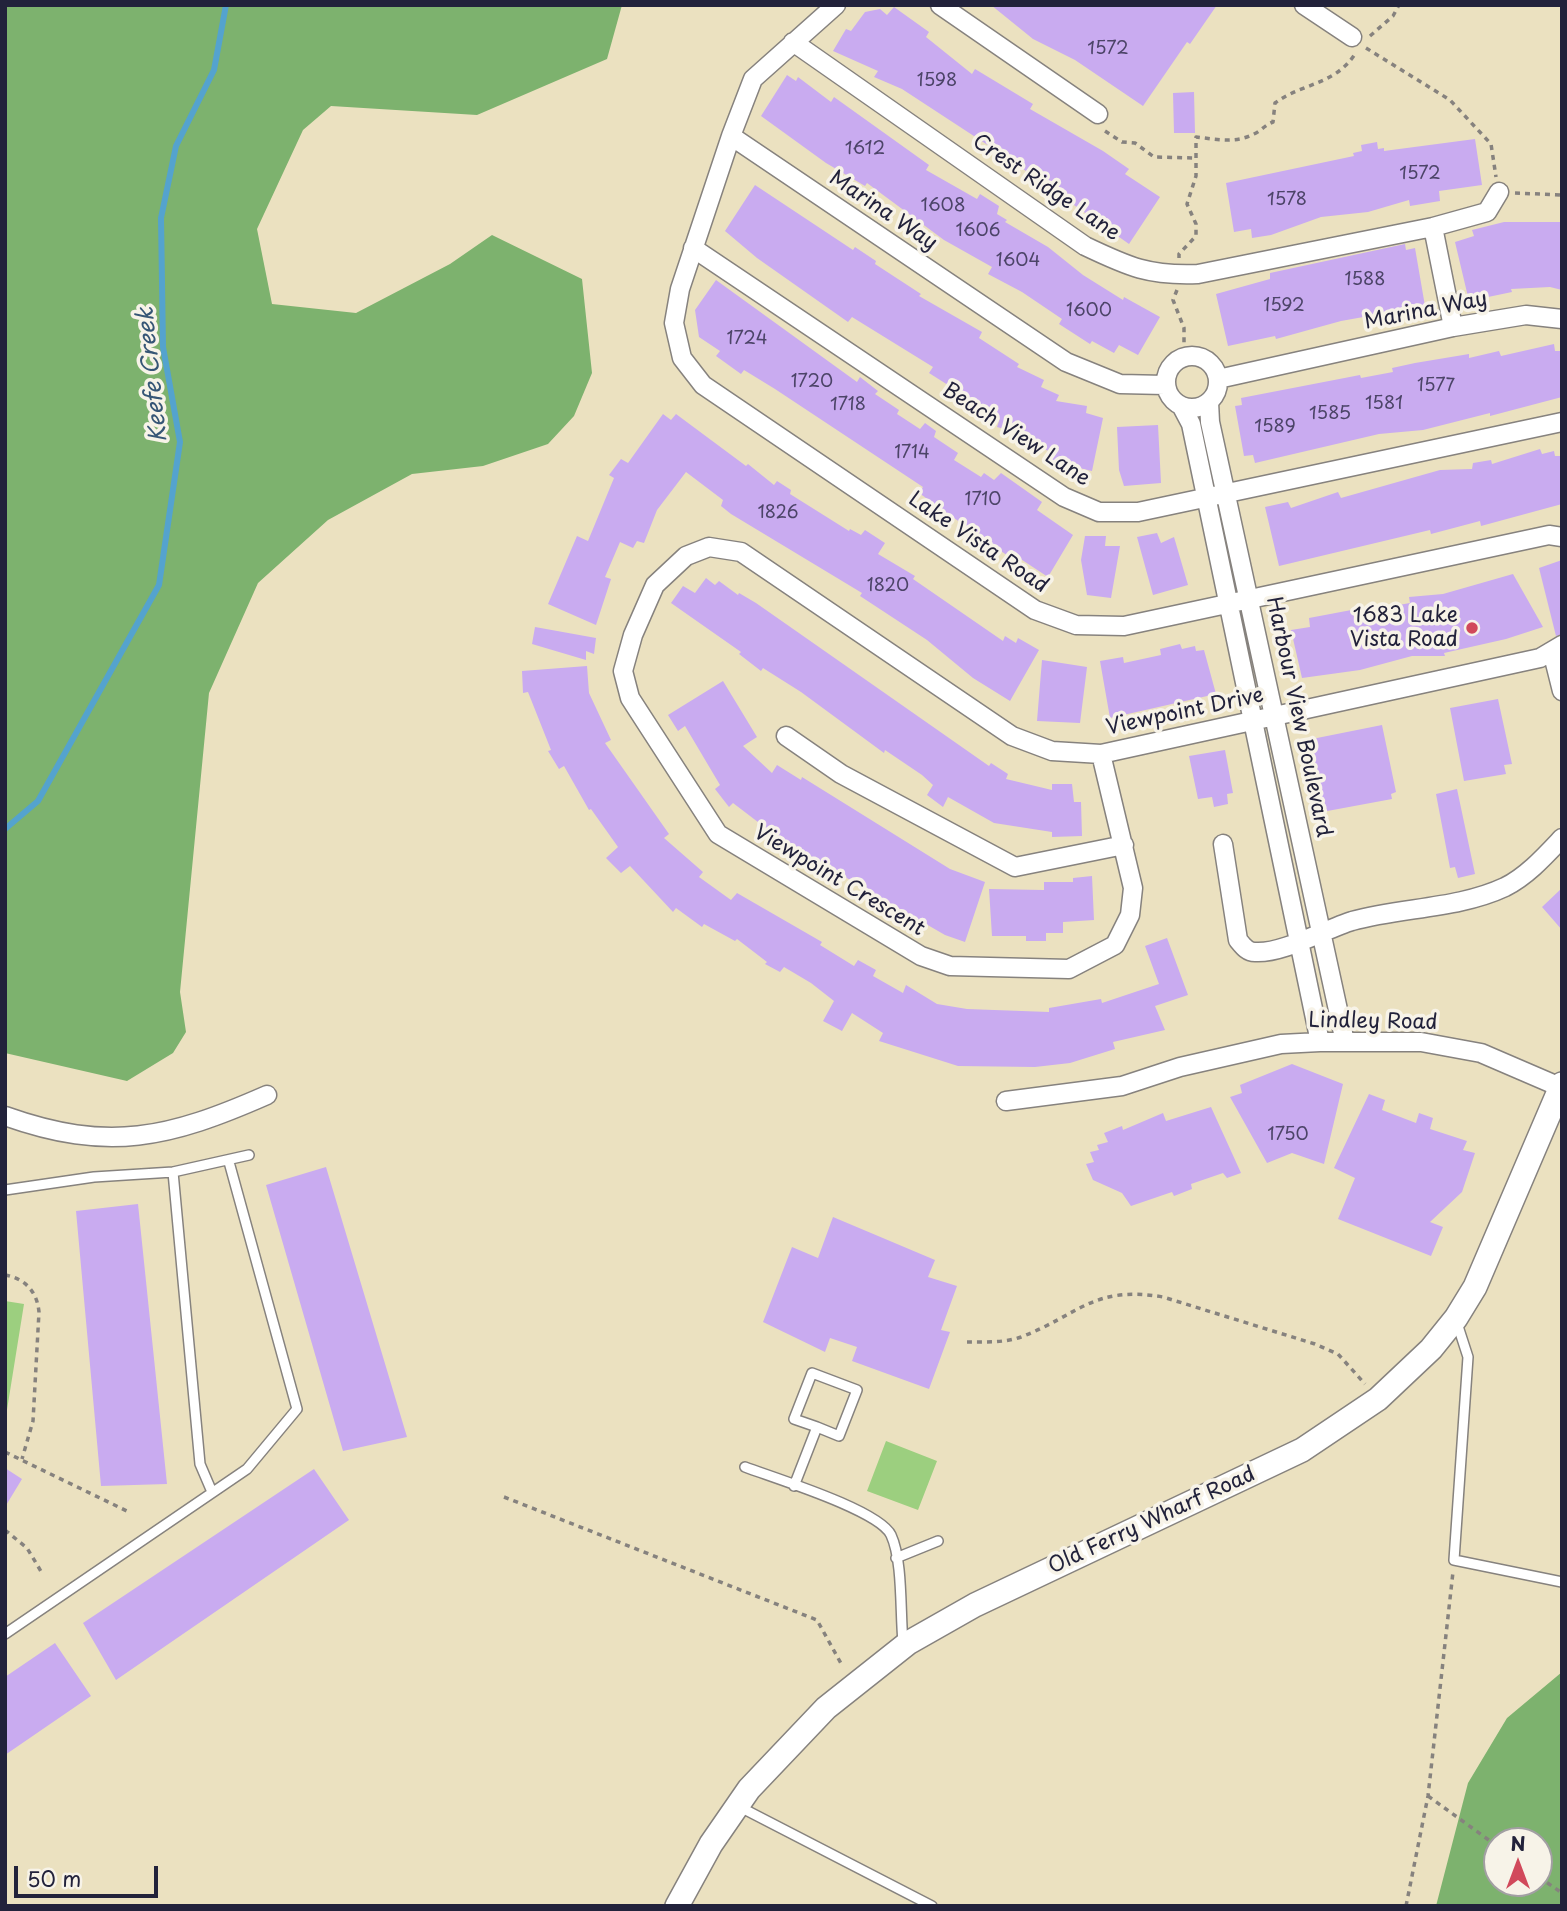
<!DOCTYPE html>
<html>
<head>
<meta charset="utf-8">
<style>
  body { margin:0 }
  #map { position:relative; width:1567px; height:1911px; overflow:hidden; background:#ebe1c0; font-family:"Playpen Sans",sans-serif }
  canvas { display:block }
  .frame { position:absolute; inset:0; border:7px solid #22223b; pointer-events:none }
  .north { position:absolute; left:1483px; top:1827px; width:70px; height:70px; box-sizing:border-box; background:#f7f3e8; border:2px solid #a29fa3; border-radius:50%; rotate:0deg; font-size:19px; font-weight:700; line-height:28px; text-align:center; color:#22223b }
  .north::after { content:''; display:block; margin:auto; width:24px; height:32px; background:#d1495b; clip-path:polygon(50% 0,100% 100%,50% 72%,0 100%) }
  .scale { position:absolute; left:14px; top:1866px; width:144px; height:32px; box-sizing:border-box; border:4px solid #22223b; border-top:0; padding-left:9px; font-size:21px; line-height:24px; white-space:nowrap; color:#22223b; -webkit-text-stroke:5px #f7f3e8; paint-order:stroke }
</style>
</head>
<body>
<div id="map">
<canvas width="1567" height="1911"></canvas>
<div class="frame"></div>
<div class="north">N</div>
<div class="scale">50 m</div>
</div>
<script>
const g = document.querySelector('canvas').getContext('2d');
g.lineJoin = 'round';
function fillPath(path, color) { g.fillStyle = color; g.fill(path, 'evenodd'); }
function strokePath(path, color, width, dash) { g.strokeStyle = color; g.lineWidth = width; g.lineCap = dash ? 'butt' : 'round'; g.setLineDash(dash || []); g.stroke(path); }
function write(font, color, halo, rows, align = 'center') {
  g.font = font + ' "Playpen Sans",sans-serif'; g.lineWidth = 7; g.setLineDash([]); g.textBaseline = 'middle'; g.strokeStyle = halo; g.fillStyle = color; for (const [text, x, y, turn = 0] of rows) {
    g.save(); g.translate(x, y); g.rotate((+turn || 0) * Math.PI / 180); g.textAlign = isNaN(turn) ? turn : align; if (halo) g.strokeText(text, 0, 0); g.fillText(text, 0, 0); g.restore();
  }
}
fillPath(new Path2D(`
  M5,1301L24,1304L6,1416H5Z
  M886,1441L937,1461L918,1510L867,1491Z`), '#9ccf7f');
fillPath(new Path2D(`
  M5,5H622L607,59L477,115L331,106L303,130L257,229L272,304L356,313L450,264L492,235L582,279L592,373L574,416L548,444L483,466L412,474L328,520L258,583L209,693L180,992L186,1032L173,1053L127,1081L5,1053Z
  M1562,1672V1906H1436L1468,1783L1507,1718ZM1497,1841H1539V1883H1497Z`), '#7db26e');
strokePath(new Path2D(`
  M5,829L38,801L159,585L180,442L163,347L161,218L176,146L214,70L226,5`), '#54a3ce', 6);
fillPath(new Path2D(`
  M991,5H1217L1190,44L1187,42L1143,106L1075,60L1033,39Z
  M894,7L929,32L926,37L972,74L975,69L1033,104L1030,109L1103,151L1129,169L1125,174L1160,197L1129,244L1009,159L902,89L874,77L878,71L833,51L846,29L851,31L865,12L880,9L887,15Z
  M787,75L796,81L798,77L831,102L834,97L929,165L926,170L977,199L980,194L999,206L997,214L1007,220L1005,222L1048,247L1083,275L1123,300L1124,297L1160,317L1138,355L1119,345L1114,353L1092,341L1090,344L1059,324L1062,319L1022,292L988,274L992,267L944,240L867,183L865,186L826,163L761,116Z
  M1194,92L1195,133H1174L1173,93Z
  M1475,139L1482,185L1439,191L1440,201L1410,206L1409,200L1368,212L1321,217L1271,235L1252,238L1251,229L1234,232L1226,183L1354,156L1353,153L1362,151L1361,145L1377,142L1378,149L1384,148V151Z
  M755,185L853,250L855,247L876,261L875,264L921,294L919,296L982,332L979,338L1019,364L1017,367L1044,380L1041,387L1059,395L1056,401L1087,406L1086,413L1103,418L1092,471L1050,461L1052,452L1013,439L1015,432L997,427L1000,418L929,373L933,367L852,317L848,322L757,258L725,231Z
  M1504,222H1562V290L1550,287L1511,289L1512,292L1469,301L1455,242L1474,236L1472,230Z
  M1405,244L1406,250L1415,248L1425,306L1341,321L1276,339L1275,336L1228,346L1216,294L1270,279V273Z
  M716,280L857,382L860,377L878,391L875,394L899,410L897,414L920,429L925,423L936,431L934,437L958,453L954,460L981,477L984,473L994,480L1001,473L1042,502L1037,510L1073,535L1048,577L1010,552L1008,556L954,518L919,493L923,487L775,389L744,370L741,374L716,356L720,351L699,337L695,310Z
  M1554,344L1555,351H1562V397L1490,416V413L1423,430L1379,434L1255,463L1253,455L1244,456L1235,406L1242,405L1241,398L1360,375L1361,378L1393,372L1392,368L1415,363L1469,354V358L1499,351L1501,356Z
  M663,414L671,420L676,414L746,466L748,464L774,485L777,481L791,490L790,494L849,531L850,529L861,535L865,530L885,543L878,554L915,576L913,579L1003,641L1005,636L1016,643L1018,638L1039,650L1010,701L973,678L927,640L860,596L862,593L731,514L721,506L723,500L686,472L657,510L644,543L637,541L633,548L620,542L605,577L611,579L596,625L548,604L577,536L588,541L614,478L609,475L621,459L628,463Z
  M1158,425L1161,483L1124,486L1119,470L1117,427Z
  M1540,449L1542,454L1554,451L1555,456H1562V504L1481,526L1480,521L1431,534L1430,530L1279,566L1265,507L1288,502L1291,508L1338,492L1341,498L1440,470L1472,469L1473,463L1491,460L1492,464Z
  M1157,533L1161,543L1174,537L1188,585L1153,595L1137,537Z
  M1085,536H1106L1105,546H1120L1111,598L1087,595L1081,560Z
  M1562,560V634L1556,636L1539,568Z
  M1513,574L1543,627L1506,639L1444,653L1445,656H1412L1360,670L1302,678L1291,630L1310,627L1309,618L1362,608L1365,611L1410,603L1409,597L1443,594Z
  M706,578L715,585L719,581L738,595L739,593L756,603L989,766L991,763L1008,774L1006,779L1052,790V784H1072L1074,802H1081L1082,836L1052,837V832L994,823L948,797L943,807L927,795L933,785L922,775L885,750L884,753L801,692L763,668L761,671L739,654L741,652L671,603L683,586L695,593Z
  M535,627L596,638L594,654L586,651V660L532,644Z
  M1180,644L1182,649L1195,646L1196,651L1204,650L1216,694L1110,718L1100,661L1123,657L1124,663L1161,655L1160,649Z
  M1042,660L1087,667L1080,723L1037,721Z
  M587,666L589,693L611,740L605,743L669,834L664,838L703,872L699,877L731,900L737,893L822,942L820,945L854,966L858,960L876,970L873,976L903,993L906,985L937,1004L967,1009L1049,1012V1008L1101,999L1102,1003L1159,984L1145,946L1167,938L1188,995L1155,1006L1165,1030L1113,1042L1115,1049L1070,1063L1035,1067L958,1066L879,1041L883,1033L852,1013L842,1031L823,1021L834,1001L811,983L784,967L780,972L765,964L767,962L737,939L735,941L704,924L702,927L676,908L673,912L630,866L621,873L606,858L618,847L591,809L589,810L564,766L559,769L548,751L551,750L528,692L523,693L522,671Z
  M723,681L757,737L743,746L772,773L777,765L801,780L802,777L950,869L985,882L965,942L945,935L860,886L771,832L733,803L729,807L715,789L720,785L685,726L678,731L668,715Z
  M1498,699L1512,764L1504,765L1506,774L1464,781L1450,708Z
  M1382,725L1396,792L1391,794L1392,799L1322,812L1307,740Z
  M1225,750L1233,793L1227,794L1228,804L1214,807L1212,797L1198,799L1189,756Z
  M1457,789L1475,874L1458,878L1455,867L1450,868L1436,794Z
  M1092,876L1094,920L1063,922V933H1046V941H1026V936H992L989,889L1044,890V882H1073V878Z
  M1562,888V930L1542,907Z
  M1292,1064L1343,1084L1324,1164L1292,1153L1267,1163L1230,1097L1242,1093L1240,1085Z
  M1369,1094L1385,1100L1382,1110L1416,1123L1419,1113L1433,1118L1430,1129L1467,1141L1463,1150L1475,1153L1462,1192L1430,1222L1443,1227L1431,1256L1338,1219L1355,1178L1334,1168Z
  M1211,1107L1241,1173L1227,1178L1223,1173L1191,1184L1192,1189L1174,1196L1172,1192L1131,1206L1122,1193L1093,1180L1086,1164L1094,1162L1090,1152L1099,1150L1097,1145L1108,1142L1104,1133L1122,1126L1123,1130L1163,1113L1166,1121Z
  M326,1167L407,1437L343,1451L266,1185Z
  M138,1204L167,1484L101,1486L76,1211Z
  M833,1217L935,1260L928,1277L957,1286L941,1330L950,1332L929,1389L852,1361L857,1347L830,1338L825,1352L763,1322L792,1247L818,1258Z
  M5,1468L22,1479L5,1507Z
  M314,1469L349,1520L116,1680L83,1623Z
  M55,1643L91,1696L5,1755V1677Z`), '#c9abf0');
const service = new Path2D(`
  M173,1172L200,1464L212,1492
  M5,1190L94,1177L173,1172L249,1155
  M1456,1320L1468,1357L1454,1560L1562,1582
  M745,1467C774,1478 879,1510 891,1535C903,1561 900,1612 903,1642
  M794,1486L817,1427L794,1419L812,1373L857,1390L839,1436L817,1427
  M896,1558L938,1541
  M5,1634L247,1469L297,1409L229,1162
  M738,1806L932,1906`);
const minor = new Path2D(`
  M836,5L753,79L731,136L1066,362L1120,384L1165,385
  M940,5L1098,114
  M1304,5L1352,37
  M793,42L1085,246C1129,267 1149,276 1198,274L1433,227L1487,212L1499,192
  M731,136L680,289L674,323L682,358L703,385L1035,610L1076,625L1124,626L1549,535L1562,537
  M1433,227L1453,327
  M693,248L1064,497L1099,512H1138L1562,422
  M1166 382a26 26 0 1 1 52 0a26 26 0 1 1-52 0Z
  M1218,379L1453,327L1526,315L1562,319
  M1209,402L1210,422L1345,1042
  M1182,407L1191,424L1320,1042
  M1552,651L1562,691
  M786,736L841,774L1015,867L1124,845
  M1101,754L1133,888L1130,915L1115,945L1069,969L950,966L921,956L718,834L630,698L623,671L633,635L655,585L686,556L709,547L741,552L1012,736L1052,751L1101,754L1540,658L1562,645
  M1223,844L1238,940C1243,946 1247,952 1255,952C1282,954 1326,929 1352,921C1402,907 1458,909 1505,887C1527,876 1545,856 1562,838
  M1006,1101L1122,1086L1180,1067L1281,1044L1320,1042H1421L1481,1053L1560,1087
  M5,1116C109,1153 169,1138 267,1095`);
const tertiary = new Path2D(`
  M677,1906L711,1844L749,1789L826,1708L908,1643L975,1605L1302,1450L1378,1399L1431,1349L1456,1318L1475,1287L1562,1084`);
strokePath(service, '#86827e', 12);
strokePath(minor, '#86827e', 21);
strokePath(tertiary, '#86827e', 26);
strokePath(new Path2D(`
  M1370,36L1393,16L1399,5
  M1366,48L1450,100L1491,144L1496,177
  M1105,131L1122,142L1135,143L1154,157L1196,158
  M1515,193L1562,195
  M1179,258V254L1196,236V224L1187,204L1196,176V137C1215,139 1235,144 1254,134C1261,131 1265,125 1273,122L1275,103C1302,83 1335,85 1355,54
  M1177,290L1173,300L1184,328V357
  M5,1275C26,1279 37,1292 39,1312L33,1421L22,1459
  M967,1342C985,1342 1004,1343 1021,1337C1079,1315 1093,1285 1163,1297L1315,1344L1338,1354L1365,1384
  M5,1452L131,1513
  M504,1497L817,1620L843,1667
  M5,1530L27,1548L42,1573
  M1428,1796L1497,1846
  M1539,1877L1562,1893
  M1406,1906L1428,1796L1453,1572`), '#86827e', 3.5, [5, 5]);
strokePath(service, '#fff', 9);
strokePath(minor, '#fff', 18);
strokePath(tertiary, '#fff', 23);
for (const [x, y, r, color] of [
  [1472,628,7,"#d1495b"]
]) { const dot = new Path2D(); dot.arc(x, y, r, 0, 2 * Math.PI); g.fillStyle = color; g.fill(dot); strokePath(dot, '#f7f3e8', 2.5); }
write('18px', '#4c4468', null, [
  ["1572",1108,49],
  ["1598",937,81],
  ["1612",865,149],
  ["1572",1420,174],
  ["1578",1287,200],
  ["1608",943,206],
  ["1606",978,231],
  ["1604",1018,261],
  ["1588",1365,280],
  ["1592",1284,306],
  ["1600",1089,311],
  ["1724",747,339],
  ["1720",812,382],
  ["1577",1436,386],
  ["1581",1384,404],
  ["1718",848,405],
  ["1585",1330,414],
  ["1589",1275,427],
  ["1714",912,453],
  ["1710",983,500],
  ["1826",778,513],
  ["1820",888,586],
  ["1750",1288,1135]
]);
write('21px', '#22223b', '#f7f3e8', [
  ["Crest Ridge Lane",1046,188,34],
  ["Marina Way",883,211,34],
  ["Marina Way",1426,311,-11],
  ["Beach View Lane",1016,435,33],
  ["Lake Vista Road",978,543,34],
  ["Viewpoint Drive",1185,712,-12],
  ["Harbour View Boulevard",1298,717,78],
  ["Viewpoint Crescent",839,881,31],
  ["Lindley Road",1373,1022,1],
  ["Old Ferry Wharf Road",1152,1521,-25]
]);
write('21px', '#22223b', '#f7f3e8', [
  ["1683 Lake",1458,616],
  ["Vista Road",1458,640]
], 'right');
write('italic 23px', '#365676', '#f7f3e8', [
  ["Keefe Creek",153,375,-96]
]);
</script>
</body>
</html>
